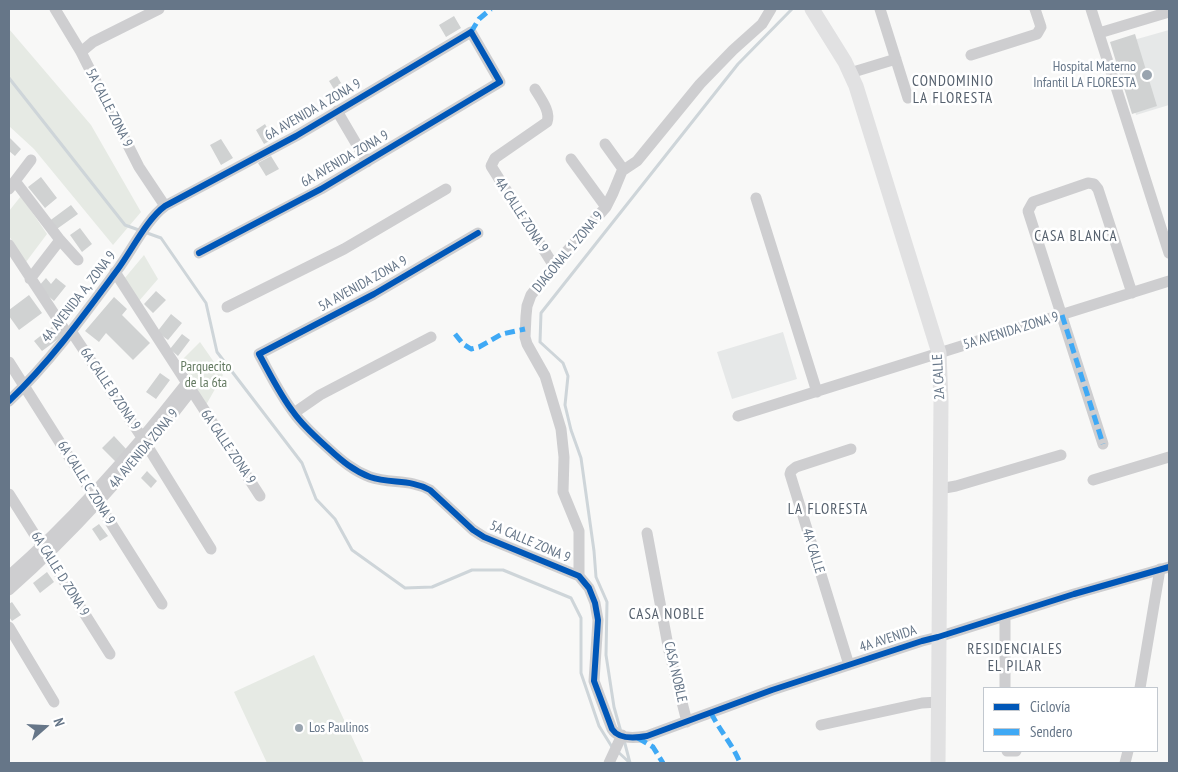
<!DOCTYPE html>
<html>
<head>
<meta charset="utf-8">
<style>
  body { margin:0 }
  #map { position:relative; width:1178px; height:772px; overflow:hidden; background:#f8f8f7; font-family:"PT Sans Narrow",sans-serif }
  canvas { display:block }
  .frame { position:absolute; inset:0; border:10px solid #667688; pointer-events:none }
  .legend { position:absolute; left:983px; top:687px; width:175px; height:65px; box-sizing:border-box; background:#fff; border:1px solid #c2c8cf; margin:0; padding:6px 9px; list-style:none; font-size:15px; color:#667688 }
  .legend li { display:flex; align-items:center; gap:10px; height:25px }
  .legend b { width:25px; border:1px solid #c2c8cf }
  .north { position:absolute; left:20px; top:702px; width:50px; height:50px; -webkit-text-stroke:4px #fff; paint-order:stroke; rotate:71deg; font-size:14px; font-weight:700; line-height:20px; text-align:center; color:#667688 }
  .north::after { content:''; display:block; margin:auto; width:18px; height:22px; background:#667688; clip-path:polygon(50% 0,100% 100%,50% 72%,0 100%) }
</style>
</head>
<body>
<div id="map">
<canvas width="1178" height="772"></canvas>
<div class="frame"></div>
<ul class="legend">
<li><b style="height:6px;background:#0057b8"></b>Ciclovía</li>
<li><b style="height:6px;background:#3fa9f5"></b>Sendero</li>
</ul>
<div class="north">N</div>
</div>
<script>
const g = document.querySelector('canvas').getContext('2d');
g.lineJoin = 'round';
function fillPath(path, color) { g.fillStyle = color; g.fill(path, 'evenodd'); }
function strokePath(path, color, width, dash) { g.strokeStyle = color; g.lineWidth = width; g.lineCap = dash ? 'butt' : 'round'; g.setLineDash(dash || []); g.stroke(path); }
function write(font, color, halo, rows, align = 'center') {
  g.font = font + ' "PT Sans Narrow",sans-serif'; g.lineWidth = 5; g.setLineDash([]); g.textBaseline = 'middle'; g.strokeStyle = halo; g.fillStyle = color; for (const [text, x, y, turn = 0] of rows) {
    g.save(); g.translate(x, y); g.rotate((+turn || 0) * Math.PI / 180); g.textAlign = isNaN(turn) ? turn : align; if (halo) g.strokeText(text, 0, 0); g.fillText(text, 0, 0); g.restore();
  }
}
fillPath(new Path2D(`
  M1169,30V105L1136,115L1116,45Z
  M783,332L797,379L732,399L717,352Z`), '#e6e8e8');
fillPath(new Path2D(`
  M9,29L91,125L141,212L113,245L34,149L9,126Z
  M21,196L47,234L26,262L9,236V211Z
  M144,255L158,279L139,301L124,279Z
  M200,342L223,375L206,405L181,361Z
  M314,655L364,763H267L234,692Z`), '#e6eae4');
strokePath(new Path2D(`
  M9,78L125,225L161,238L206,303L217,352L302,463L316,499L335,519L352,550L405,588L432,587L472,570H503L571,598L581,618V673L599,726L612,747
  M621,732L614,707L606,655L607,602L596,577L594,551L581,458L571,430L565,405L568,376L563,363L540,342L541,313L738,64L792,9
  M624,740L630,763
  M617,751L630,763`), '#ced5d9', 3);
fillPath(new Path2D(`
  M454,16L461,28L446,37L439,25Z
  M1135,34L1157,106L1132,114L1110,42Z
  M337,76L341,83L338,85L339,87L335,91L329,81Z
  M265,124L273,139L264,144L256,130Z
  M9,137L21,149L15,156L9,151Z
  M221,139L233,158L221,165L210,145Z
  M271,156L279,169L266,176L258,163Z
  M41,177L57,198L45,208L28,187Z
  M71,205L78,214L54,231L48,222Z
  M80,228L92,244L82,252L70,235Z
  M46,278L51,284L56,278L66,286L54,301L38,287Z
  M156,291L166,300L153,313L144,304Z
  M29,295L42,313L19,330L9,316V310Z
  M114,297L127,309L122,315L150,343L133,360L106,333L99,342L85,331Z
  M171,314L182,323L168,340L157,332Z
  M57,323L65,334L42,351L34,341Z
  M182,334L190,340L178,356L170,349Z
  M160,373L170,380L156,399L146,392Z
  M114,436L127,450L116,462L102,448Z
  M147,471L157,481L151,488L141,478Z
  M99,524L108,536L100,541L92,529Z
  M47,572L54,582L40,593L33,583Z
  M12,602L21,615L12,621L9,617V604Z`), '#d0d2d2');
strokePath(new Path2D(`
  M55,9L81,52L139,167L165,206
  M880,9L908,98
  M1091,9L1169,253
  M1099,33L1169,12
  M81,52L93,42L159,9
  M971,55L1037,34L1041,27L1035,9
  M850,73L896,59
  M535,89C540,98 551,111 547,122L495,158L491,166L554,266
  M337,111L367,162
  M605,144L623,169
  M571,159L606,207
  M15,181L60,240L78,260
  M9,189L31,160
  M756,198L817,392
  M478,233L374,294L259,354C270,374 280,395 294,413C304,427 317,438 329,449C342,461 354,471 370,477C390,484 411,479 430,490L473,530L484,537L579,576L589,588L595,603L598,620L594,681L612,729C619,740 636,738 647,736L772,690L922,641L938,637L1074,594L1169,567
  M9,245L68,335
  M115,272L260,496
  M30,279L60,240
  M227,307L344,249L446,189
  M71,331L143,439L211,549
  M9,362L162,604
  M9,401C50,362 84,315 118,269C132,250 147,219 165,206L296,136L471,32L500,82L321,189L199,253
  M294,413L320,395L431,337
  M738,416L1169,281
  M1103,444L1028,211L1033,202L1088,183L1094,184L1098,189L1132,293
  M1093,480L1169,457
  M939,489L956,486L1061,455
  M9,494L110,654
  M647,533L669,651L687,722
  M9,576C75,518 132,453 186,384
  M579,576V531L563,492L564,457L561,429L545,376L527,344L525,337L526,316L527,306L531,295L554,266L606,207L613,193L622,171L637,161L700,84L733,50L762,24L771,9
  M9,590C77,530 136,463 191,391
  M1005,616V688
  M9,627L54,702
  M849,665L790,474L791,471L796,467L851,449
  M1140,688L1160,569
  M821,725L922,703L938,702
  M1007,751H1016
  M609,763L622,735
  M1125,763L1128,751`), '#ceced0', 11);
strokePath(new Path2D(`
  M812,9L845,62L856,86L939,353L941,401L938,763`), '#e1e1e2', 15);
strokePath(new Path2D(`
  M471,32L479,19L491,9
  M1062,315L1103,444
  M455,334L463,344L471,349L479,347L502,334L525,329
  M711,713C720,731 733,745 740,763
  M638,738L653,747L663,763`), '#3fa9f5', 5, [10, 5]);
strokePath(new Path2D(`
  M478,233L374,294L259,354C270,374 280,395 294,413C304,427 317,438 329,449C342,461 354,471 370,477C390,484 411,479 430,490L473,530L484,537L579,576L589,588L595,603L598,620L594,681L612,729C619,740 636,738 647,736L772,690L922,641L938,637L1074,594L1169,567
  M9,401C50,362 84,315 118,269C132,250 147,219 165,206L296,136L471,32L500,82L321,189L199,253`), '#0057b8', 6);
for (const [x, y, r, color] of [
  [1147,75,6,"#99a4af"],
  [299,728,5,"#99a4af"]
]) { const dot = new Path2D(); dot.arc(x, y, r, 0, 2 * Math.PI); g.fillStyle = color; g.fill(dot); strokePath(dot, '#fff', 2); }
write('14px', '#667688', '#fff', [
  ["Hospital Materno",1136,67],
  ["Infantil LA FLORESTA",1136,83],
  ["Los Paulinos",309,728,"left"]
], 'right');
write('14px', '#667688', '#fff', [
  ["5A CALLE ZONA 9",109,108,63],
  ["6A AVENIDA A ZONA 9",313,110,-30],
  ["6A AVENIDA ZONA 9",345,159,-30],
  ["4A CALLE ZONA 9",521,215,57],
  ["DIAGONAL 1 ZONA 9",568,252,-50],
  ["5A AVENIDA ZONA 9",363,284,-29],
  ["4A AVENIDA A, ZONA 9",79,297,-52],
  ["5A AVENIDA ZONA 9",1011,331,-17],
  ["2A CALLE",939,377,-93],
  ["6A CALLE B ZONA 9",110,389,56],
  ["6A CALLE ZONA 9",228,447,56],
  ["4A AVENIDA ZONA 9",144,449,-50],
  ["6A CALLE C ZONA 9",86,483,58],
  ["5A CALLE ZONA 9",530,542,23],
  ["4A CALLE",813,551,73],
  ["6A CALLE D ZONA 9",60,574,58],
  ["4A AVENIDA",888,639,-18],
  ["CASA NOBLE",675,672,77]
]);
write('14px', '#647a61', '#fff', [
  ["Parquecito",206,367],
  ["de la 6ta",206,383]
]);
g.letterSpacing = '1px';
write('15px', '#55606d', '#fff', [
  ["CONDOMINIO",953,82],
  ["LA FLORESTA",953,99],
  ["CASA BLANCA",1076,237],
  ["LA FLORESTA",828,510],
  ["CASA NOBLE",667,615],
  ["RESIDENCIALES",1015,650],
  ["EL PILAR",1015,667]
]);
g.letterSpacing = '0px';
</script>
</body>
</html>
